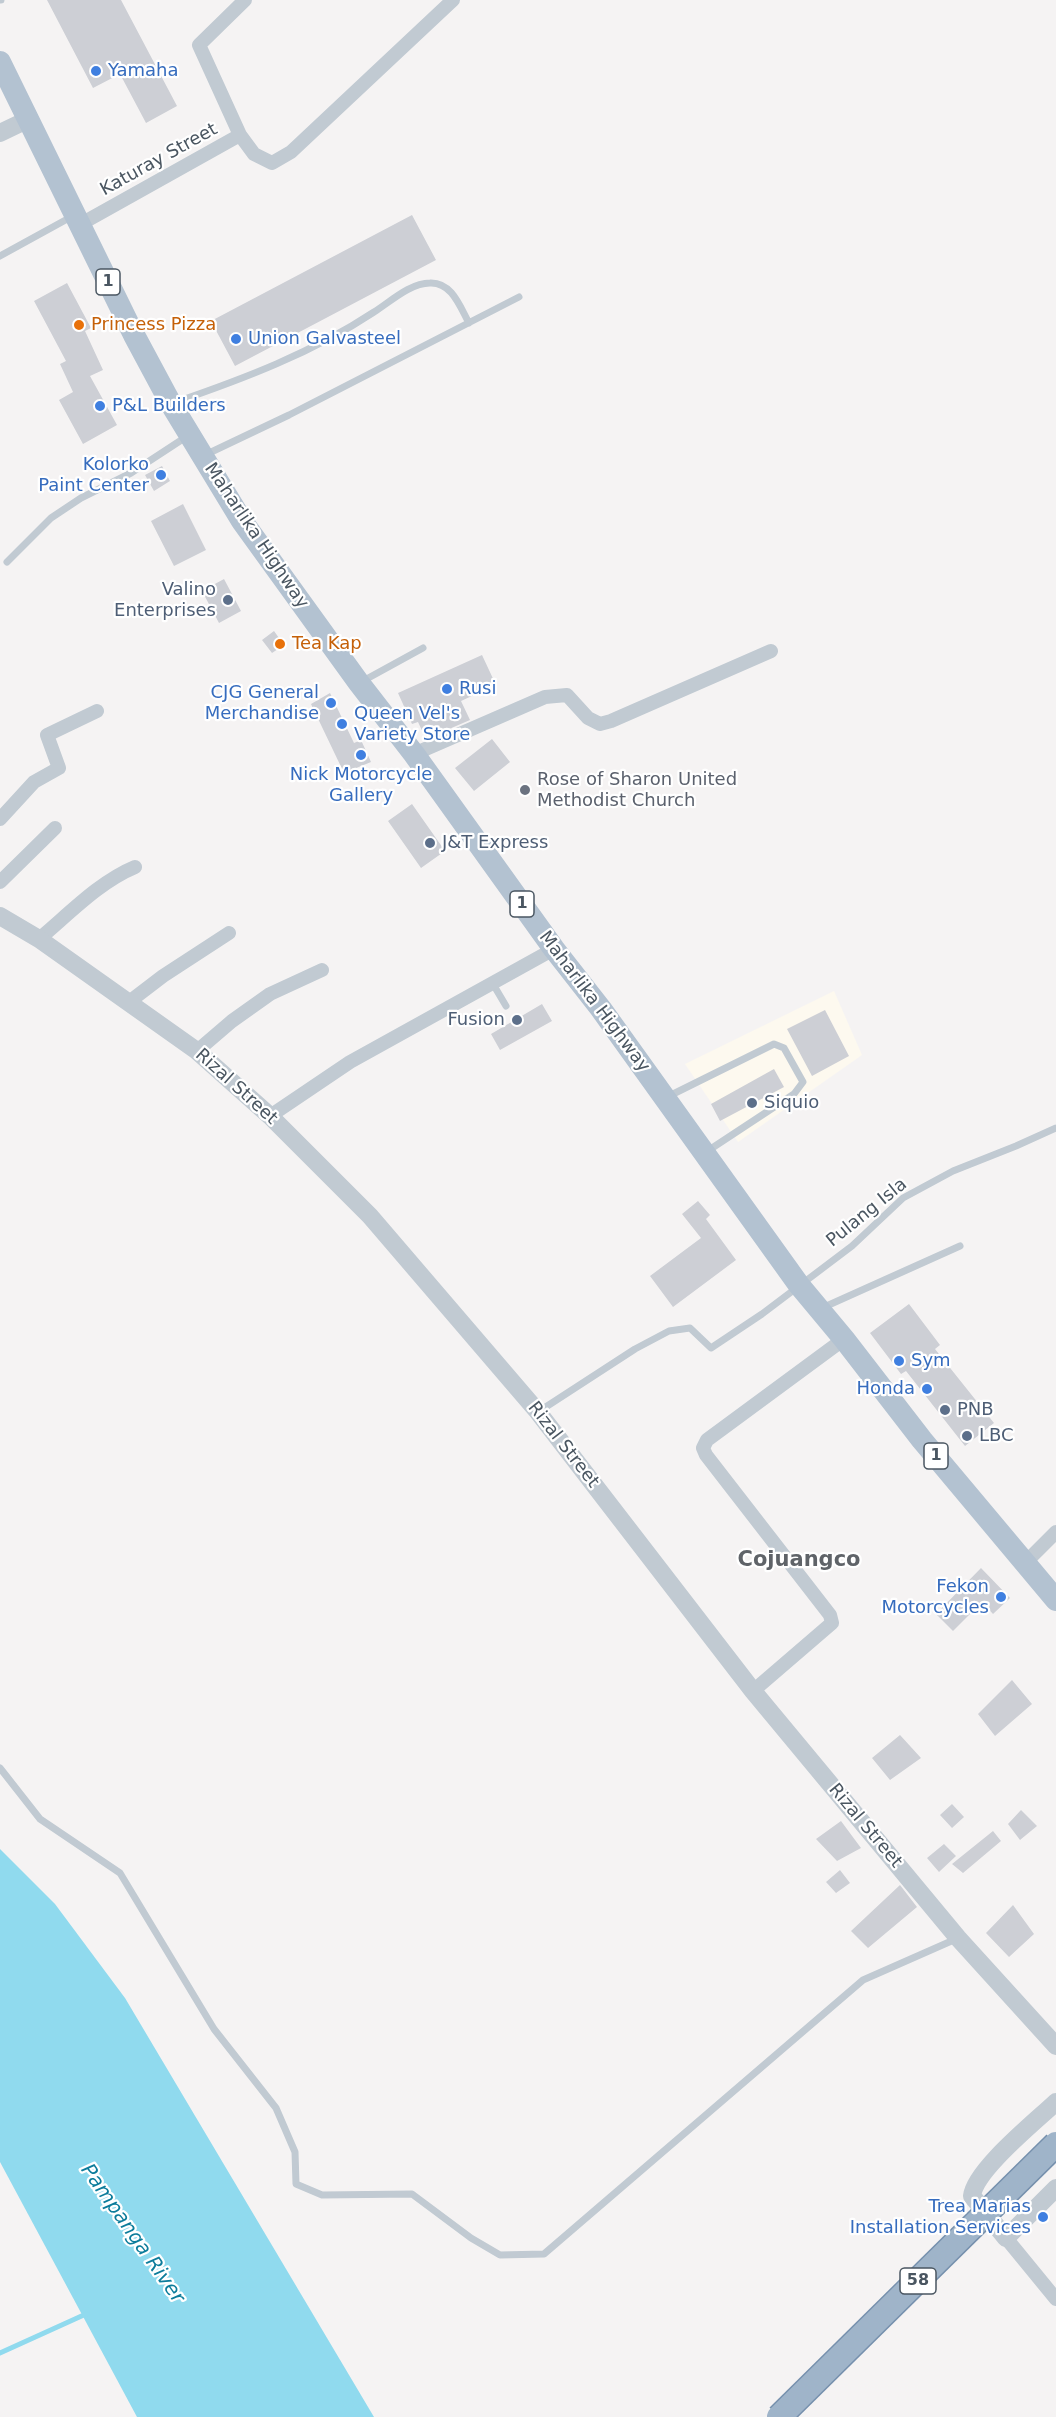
<!DOCTYPE html>
<html>
<head>
<meta charset="utf-8">
<style>
  body { margin:0 }
  canvas { display:block; background:#f5f3f3 }
</style>
</head>
<body>
<canvas width="1056" height="2417"></canvas>
<script>
const g = document.querySelector('canvas').getContext('2d');
g.lineJoin = 'round';
function fillPath(path, color) { g.fillStyle = color; g.fill(path, 'evenodd'); }
function strokePath(path, color, width, dash) { g.strokeStyle = color; g.lineWidth = width; g.lineCap = dash ? 'butt' : 'round'; g.setLineDash(dash || []); g.stroke(path); }
function write(font, color, halo, rows, align = 'center') {
  g.font = font + ' "DejaVu Sans",sans-serif'; g.lineWidth = 4.5; g.setLineDash([]); g.textBaseline = 'middle'; g.strokeStyle = halo; g.fillStyle = color; for (const [text, x, y, turn = 0] of rows) {
    g.save(); g.translate(x, y); g.rotate((+turn || 0) * Math.PI / 180); g.textAlign = isNaN(turn) ? turn : align; if (halo) g.strokeText(text, 0, 0); g.fillText(text, 0, 0); g.restore();
  }
}
fillPath(new Path2D(`
  M834,991L862,1055L738,1142L685,1064Z`), '#fdf9ef');
fillPath(new Path2D(`
  M0,1849L55,1904L125,1998L374,2417H137L0,2162Z`), '#90daee');
strokePath(new Path2D(`
  M0,2353L86,2314`), '#90daee', 5);
fillPath(new Path2D(`
  M47,0H121L177,106L146,123L120,74L93,88Z
  M412,215L436,260L235,366L211,321Z
  M67,283L91,328L85,331L103,370L90,376L117,425L83,444L59,400L73,392L60,364L66,361L34,301Z
  M162,466L170,481L154,491L145,475Z
  M183,504L206,550L174,566L151,521Z
  M224,579L241,611L219,623L202,591Z
  M274,631L284,645L272,653L262,640Z
  M482,655L496,685L461,701L470,720L426,739L418,722L412,724L398,693Z
  M330,693L354,743L361,740L371,762L344,773L311,704Z
  M492,739L510,762L474,791L455,768Z
  M412,804L445,851L421,868L388,821Z
  M542,1004L552,1021L500,1050L491,1034Z
  M825,1010L849,1056L812,1076L787,1029Z
  M774,1069L784,1087L720,1121L711,1104Z
  M698,1201L710,1215L706,1219L736,1260L673,1307L650,1276L701,1238L682,1214Z
  M909,1304L940,1345L935,1349L994,1423L965,1446L906,1371L901,1374L870,1333Z
  M981,1568L1010,1598L993,1614L982,1602L953,1631L936,1614Z
  M1012,1680L1032,1704L995,1736L978,1714Z
  M900,1735L921,1758L890,1780L872,1758Z
  M952,1804L964,1817L952,1828L940,1815Z
  M1021,1810L1037,1826L1020,1840L1008,1824Z
  M841,1821L861,1848L837,1861L816,1839Z
  M993,1831L1001,1841L963,1873L952,1864Z
  M944,1844L956,1856L939,1872L927,1858Z
  M840,1870L850,1883L836,1893L826,1882Z
  M900,1885L917,1907L868,1948L851,1931Z
  M1013,1905L1034,1934L1009,1957L986,1933Z`), '#cdcfd5');
strokePath(new Path2D(`
  M0,0H1
  M0,256L71,217
  M173,403C243,379 312,353 374,312C390,302 410,283 430,283C452,282 460,307 469,323
  M207,454L289,415L519,297
  M7,562L51,518L81,498L131,473L186,437
  M361,682L423,648
  M493,984L506,1006
  M667,1097L774,1044L784,1048L803,1082L794,1094L706,1152
  M822,1308L960,1246
  M538,1412L635,1349L669,1331L690,1328L711,1348L762,1314L852,1246L903,1198L953,1171L1016,1146L1056,1128
  M0,1768L40,1819L120,1873L214,2029L276,2108L295,2152L296,2184L322,2195L412,2194L471,2238L500,2255L544,2254L863,1980L956,1939`), '#c1cad2', 7);
strokePath(new Path2D(`
  M240,135L254,154L272,163L291,152L453,0
  M79,225L240,135L199,45L245,0
  M414,754L545,697L567,695L588,718L600,724L611,721L771,651
  M0,819L34,782L59,768L47,735L97,711
  M0,882L55,828
  M39,939C69,914 99,882 135,867
  M129,1002L163,976L229,933
  M197,1051L232,1021L270,994L322,970
  M270,1116L350,1062L554,949
  M1025,1563L1056,1532
  M753,1691L832,1623L830,1615L706,1455L703,1448L707,1440L844,1339
  M1006,2238L1056,2299`), '#c1cad2', 14);
strokePath(new Path2D(`
  M0,133L27,120
  M0,916L39,939L197,1051L270,1116L370,1216L538,1412L753,1691L958,1938L1056,2046
  M1056,2102C1035,2122 975,2170 972,2196L1006,2238L1056,2188`), '#c1cad2', 18);
strokePath(new Path2D(`
  M0,62L134,335L171,404L242,521L359,683L414,754L554,949L601,1009L799,1285L844,1339L922,1440L1056,1600`), '#b3c2d1', 22);
const trunkBridge = new Path2D(`
  M779,2417L1056,2144`);
strokePath(trunkBridge, '#7690ad', 27, []);
strokePath(trunkBridge, '#9fb4c9', 24);
for (const [x, y, r, color] of [
  [96,71,6,"#3f7fe0"],
  [79,325,6,"#e8710a"],
  [236,339,6,"#3f7fe0"],
  [100,406,6,"#3f7fe0"],
  [161,475,6,"#3f7fe0"],
  [228,600,6,"#5c6f8a"],
  [280,644,6,"#e8710a"],
  [447,689,6,"#3f7fe0"],
  [331,703,6,"#3f7fe0"],
  [342,724,6,"#3f7fe0"],
  [361,755,6,"#3f7fe0"],
  [525,790,6,"#6b7280"],
  [430,843,6,"#5c6f8a"],
  [517,1020,6,"#5c6f8a"],
  [752,1103,6,"#5c6f8a"],
  [899,1361,6,"#3f7fe0"],
  [927,1389,6,"#3f7fe0"],
  [945,1410,6,"#5c6f8a"],
  [967,1436,6,"#5c6f8a"],
  [1001,1597,6,"#3f7fe0"],
  [1043,2217,6,"#3f7fe0"]
]) { const dot = new Path2D(); dot.arc(x, y, r, 0, 2 * Math.PI); g.fillStyle = color; g.fill(dot); strokePath(dot, '#fff', 2); }
for (const [x, y, w] of [
  [108,282,24],
  [522,904,24],
  [936,1456,24],
  [918,2281,36]
]) { const box = new Path2D(); box.roundRect(x - w / 2, y - 13, w, 26, 4.5); g.fillStyle = '#fff'; g.fill(box); strokePath(box, '#4a5661', 1.5); }
write('bold 16px', '#4a5661', null, [
  ["1",108,282],
  ["1",522,904],
  ["1",936,1456],
  ["58",918,2281]
]);
write('18px', '#366cbe', '#fff', [
  ["Yamaha",108,71],
  ["Union Galvasteel",248,339],
  ["P&L Builders",112,406],
  ["Kolorko",149,465,"right"],
  ["Paint Center",149,486,"right"],
  ["Rusi",459,689],
  ["CJG General",319,693,"right"],
  ["Merchandise",319,714,"right"],
  ["Queen Vel's",354,714],
  ["Variety Store",354,735],
  ["Nick Motorcycle",361,775,"center"],
  ["Gallery",361,796,"center"],
  ["Sym",911,1361],
  ["Honda",915,1389,"right"],
  ["Fekon",989,1587,"right"],
  ["Motorcycles",989,1608,"right"],
  ["Trea Marias",1031,2207,"right"],
  ["Installation Services",1031,2228,"right"]
], 'left');
write('18px', '#4a5661', '#fff', [
  ["Katuray Street",159,160,-29],
  ["Maharlika Highway",256,536,56],
  ["Maharlika Highway",594,1002,53],
  ["Rizal Street",236,1087,42],
  ["Pulang Isla",867,1213,-39],
  ["Rizal Street",563,1445,52],
  ["Rizal Street",865,1826,50]
]);
write('18px', '#c56008', '#fff', [
  ["Princess Pizza",91,325],
  ["Tea Kap",292,644]
], 'left');
write('18px', '#4e5e75', '#fff', [
  ["Valino",216,590,"right"],
  ["Enterprises",216,611,"right"],
  ["J&T Express",442,843],
  ["Fusion",505,1020,"right"],
  ["Siquio",764,1103],
  ["PNB",957,1410],
  ["LBC",979,1436]
], 'left');
write('18px', '#5b616d', '#fff', [
  ["Rose of Sharon United",537,780],
  ["Methodist Church",537,801]
], 'left');
write('italic 20px', '#0c7c9b', '#fff', [
  ["Pampanga River",132,2234,55]
]);
write('bold 21px', '#5f6368', '#fff', [
  ["Cojuangco",799,1561]
]);
</script>
</body>
</html>
